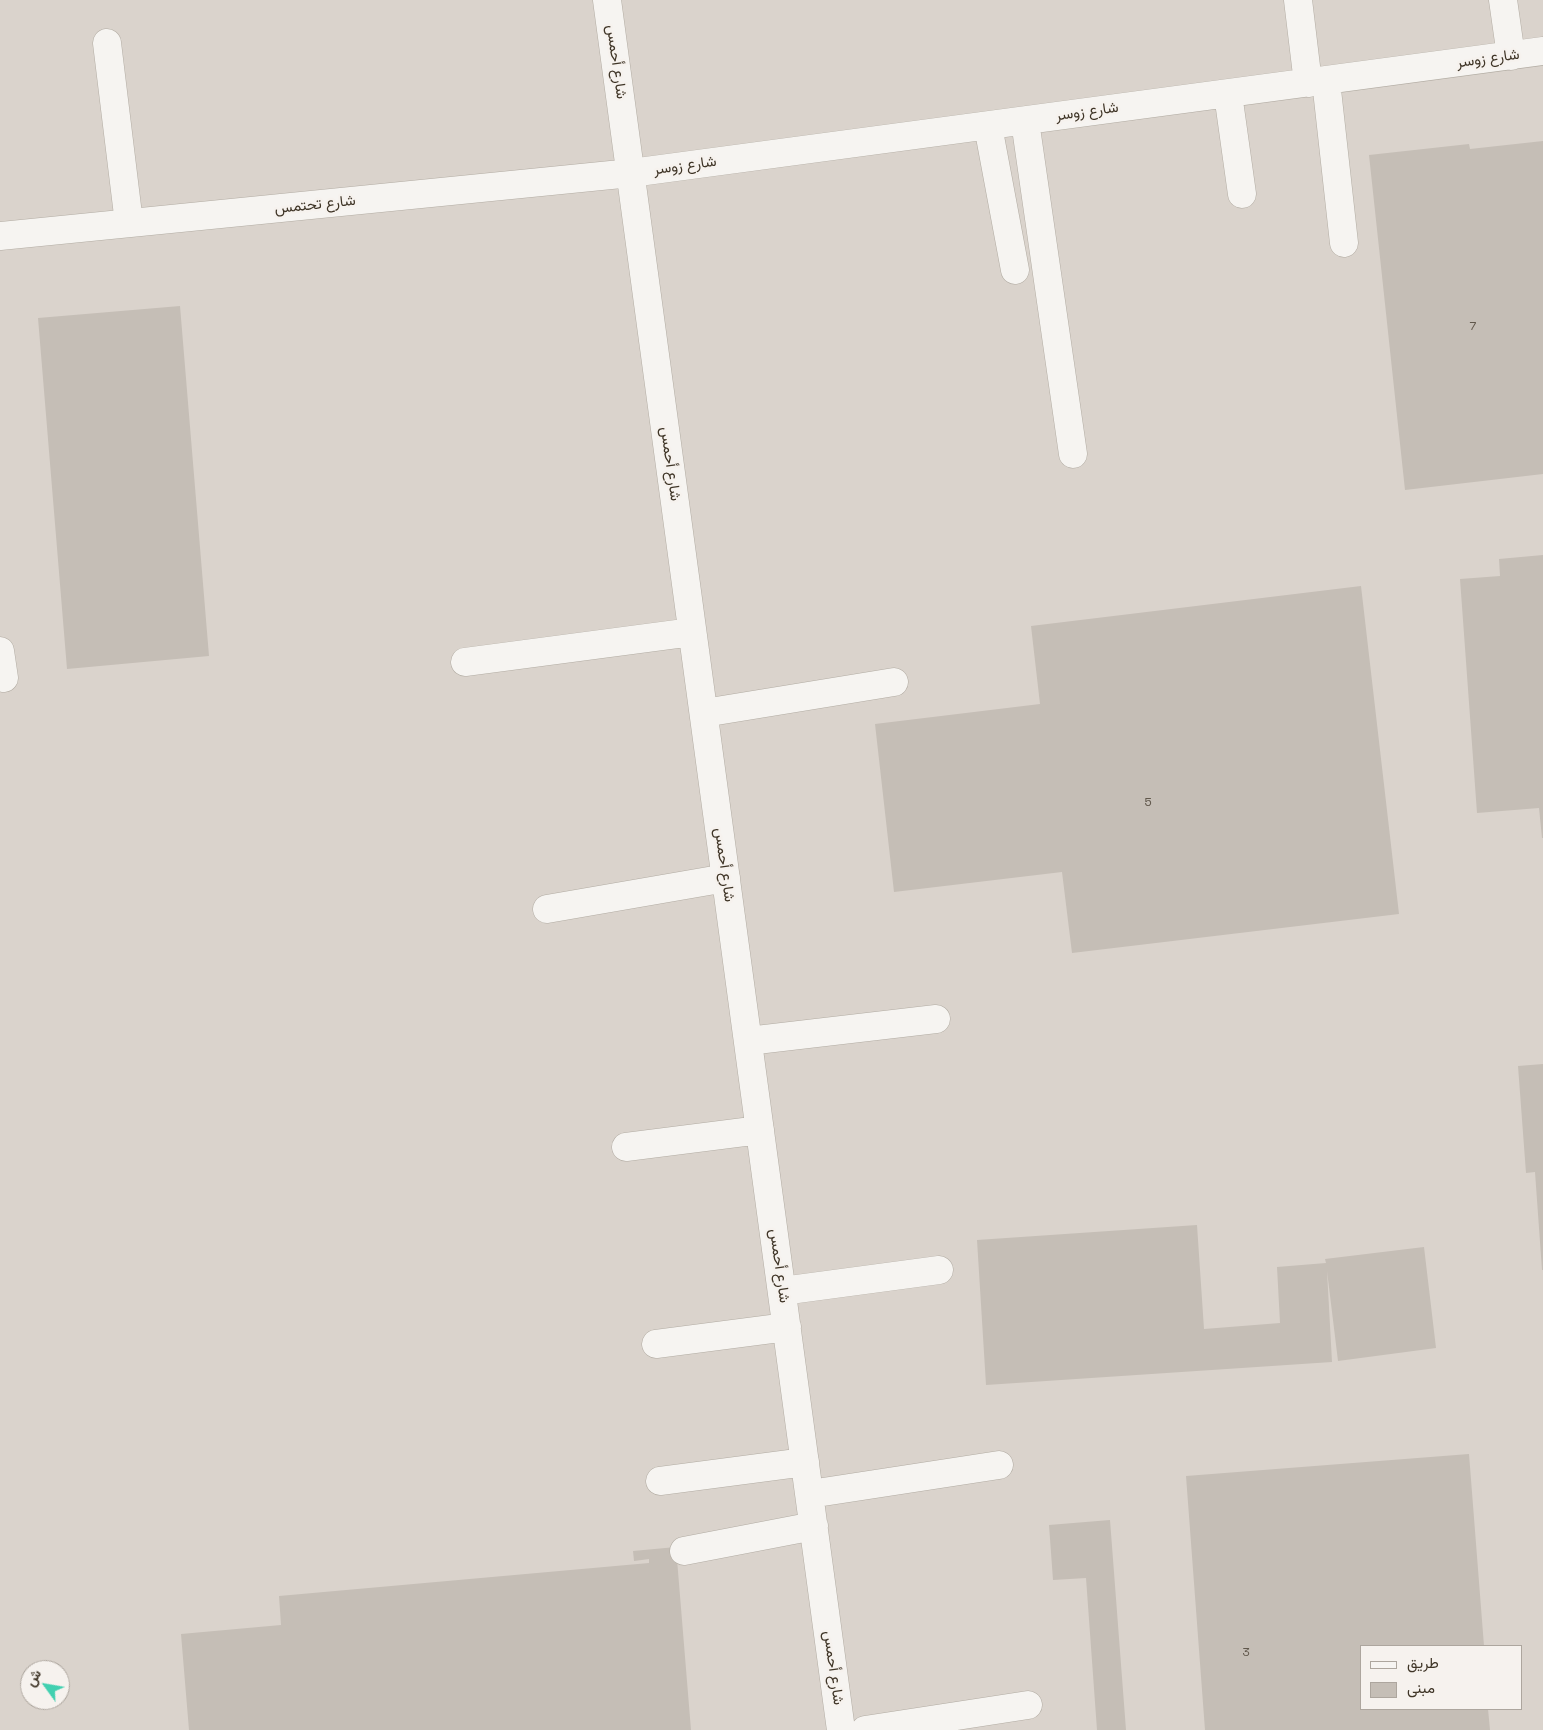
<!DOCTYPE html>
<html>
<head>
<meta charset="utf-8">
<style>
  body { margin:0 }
  #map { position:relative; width:1543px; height:1730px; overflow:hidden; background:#e8e4de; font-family:"Space Grotesk",Vazirmatn,sans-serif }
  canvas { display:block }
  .legend { position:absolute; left:1360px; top:1645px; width:162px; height:65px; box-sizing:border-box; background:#f6f2ee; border:1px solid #ada69e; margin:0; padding:6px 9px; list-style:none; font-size:15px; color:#3f3527 }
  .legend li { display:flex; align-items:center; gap:10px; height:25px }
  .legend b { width:25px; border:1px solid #ada69e }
  .north { position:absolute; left:20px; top:1660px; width:50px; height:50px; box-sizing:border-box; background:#f6f2ee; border:1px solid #ada69e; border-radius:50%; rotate:302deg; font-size:14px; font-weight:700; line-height:20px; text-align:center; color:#3f3527 }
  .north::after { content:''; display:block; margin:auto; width:18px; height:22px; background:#41d0b0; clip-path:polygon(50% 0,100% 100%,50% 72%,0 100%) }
</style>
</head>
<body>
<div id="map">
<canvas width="1543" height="1730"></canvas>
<ul class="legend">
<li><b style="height:6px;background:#f6f4f1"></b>طريق</li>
<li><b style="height:14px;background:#c5beb6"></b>مبنى</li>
</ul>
<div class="north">ش</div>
</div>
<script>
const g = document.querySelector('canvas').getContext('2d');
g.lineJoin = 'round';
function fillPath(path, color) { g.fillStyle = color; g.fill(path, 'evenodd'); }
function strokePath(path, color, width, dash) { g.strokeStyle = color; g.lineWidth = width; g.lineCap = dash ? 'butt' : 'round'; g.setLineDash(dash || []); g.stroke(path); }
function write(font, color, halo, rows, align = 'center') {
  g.font = font + ' "Space Grotesk",Vazirmatn,sans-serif'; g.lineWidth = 5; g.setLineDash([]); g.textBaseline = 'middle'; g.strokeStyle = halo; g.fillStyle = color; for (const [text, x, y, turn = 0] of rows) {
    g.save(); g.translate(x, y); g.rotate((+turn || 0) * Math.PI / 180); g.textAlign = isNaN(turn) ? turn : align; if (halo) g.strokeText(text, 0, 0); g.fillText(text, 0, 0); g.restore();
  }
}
fillPath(new Path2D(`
  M0,0H1543V1730H0ZM1362,1646H1522V1709H1362ZM30,1670H60V1700H30Z`), '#dad3cc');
fillPath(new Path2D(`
  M1543,141V474L1405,490L1369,155L1469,144L1470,149Z
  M180,306L209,656L67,669L38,318Z
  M1543,555V838H1542L1539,808L1477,813L1460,579L1500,576L1499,559Z
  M1361,586L1399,914L1072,953L1062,872L894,892L875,724L1040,704L1031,626Z
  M1543,1064V1270H1542L1535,1172L1526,1173L1518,1066Z
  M1197,1225L1204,1329L1280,1323L1277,1267L1326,1263L1325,1259L1424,1247L1436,1348L1338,1361L1327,1271L1332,1362L986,1385L977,1240Z
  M1469,1454L1484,1646H1362V1709H1488L1490,1730H1205L1186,1476Z
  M1110,1520L1126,1730H1097L1086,1578L1053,1580L1049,1525Z
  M676,1547L691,1730H189L181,1634L281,1625L279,1596L649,1563V1559L634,1561L633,1551Z`), '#c5beb6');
const minor = new Path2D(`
  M607,0L841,1730
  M1298,0L1308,83
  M1503,0L1511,56
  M107,43L129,223
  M1326,81L1344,243
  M1228,94L1242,194
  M1025,121L1073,454
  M988,126L1015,270
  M0,236L631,173L1543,51
  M0,651L4,678
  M465,662L692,632
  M704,713L894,682
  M547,909L726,878
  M748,1041L936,1019
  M626,1147L760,1130
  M782,1291L939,1270
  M656,1344L787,1327
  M660,1481L805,1462
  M810,1494L999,1465
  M684,1551L814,1526
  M865,1730L1028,1705`);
strokePath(minor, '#b2aca3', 29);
strokePath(minor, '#f6f4f1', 28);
write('12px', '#60574b', null, [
  ["7",1473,327],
  ["5",1148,803],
  ["3",1246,1653]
]);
write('15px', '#3f3527', '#f6f2ee', [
  ["شارع زوسر",1488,59,-8],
  ["شارع أحمس",616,62,82],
  ["شارع زوسر",1087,112,-8],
  ["شارع زوسر",685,166,-8],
  ["شارع تحتمس",315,205,-6],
  ["شارع أحمس",670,464,82],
  ["شارع أحمس",724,865,82],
  ["شارع أحمس",779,1266,82],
  ["شارع أحمس",833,1668,82]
]);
</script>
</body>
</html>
